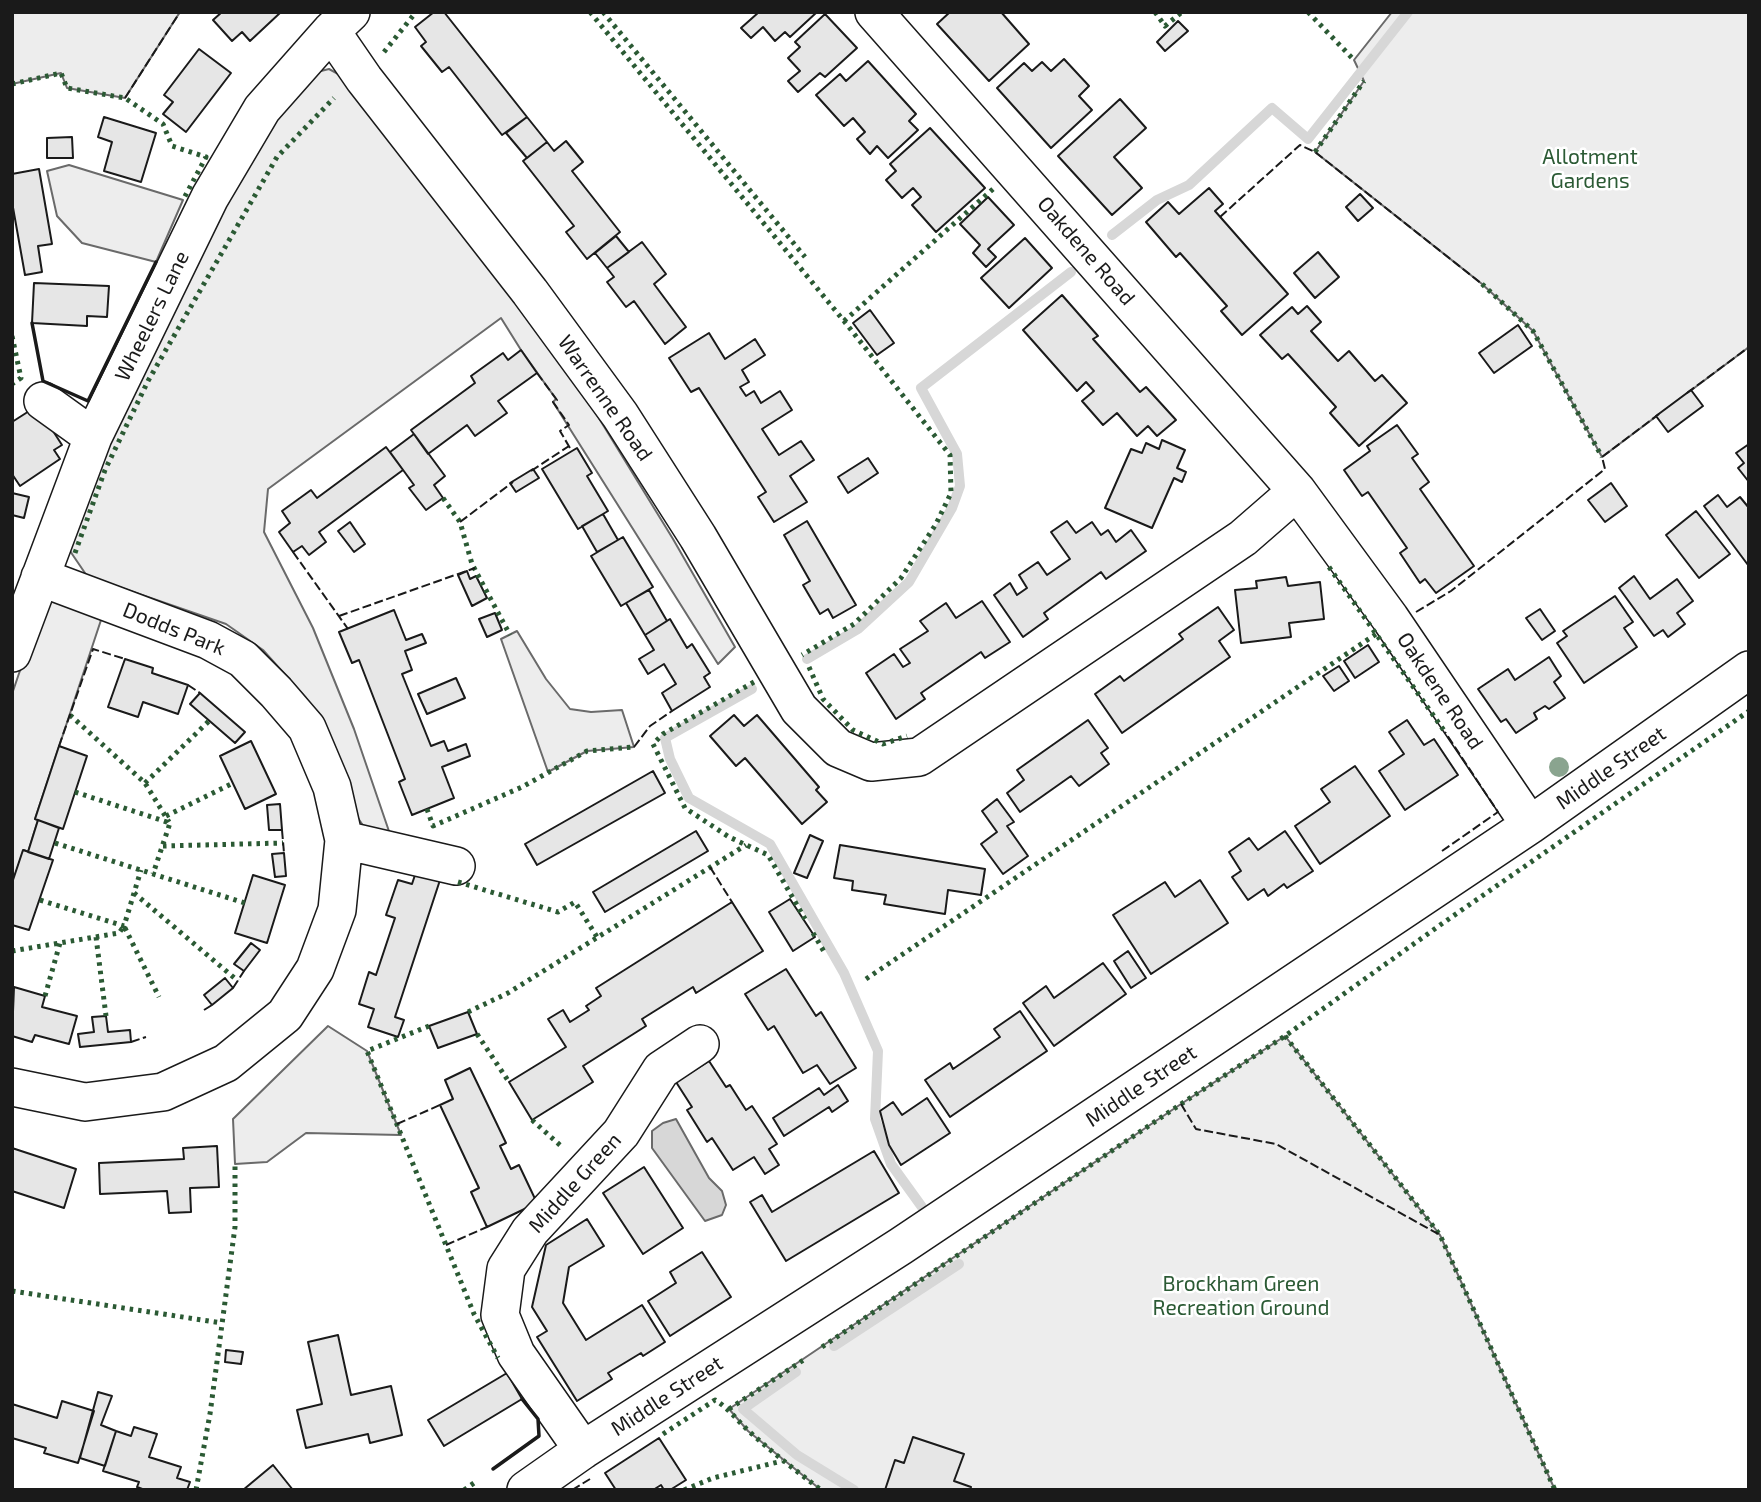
<!DOCTYPE html>
<html>
<head>
<meta charset="utf-8">
<style>
  body { margin:0 }
  #map { position:relative; width:1761px; height:1502px; overflow:hidden; background:#fff; font-family:"Exo 2",sans-serif }
  canvas { display:block }
  .frame { position:absolute; inset:0; border:14px solid #1a1a1a; pointer-events:none }
</style>
</head>
<body>
<div id="map">
<canvas width="1761" height="1502"></canvas>
<div class="frame"></div>
</div>
<script>
const g = document.querySelector('canvas').getContext('2d');
g.lineJoin = 'round';
function fillPath(path, color) { g.fillStyle = color; g.fill(path, 'evenodd'); }
function strokePath(path, color, width, dash) { g.strokeStyle = color; g.lineWidth = width; g.lineCap = dash ? 'butt' : 'round'; g.setLineDash(dash || []); g.stroke(path); }
function write(font, color, halo, rows, align = 'center') {
  g.font = font + ' "Exo 2",sans-serif'; g.lineWidth = 5; g.setLineDash([]); g.textBaseline = 'middle'; g.strokeStyle = halo; g.fillStyle = color; for (const [text, x, y, turn = 0] of rows) {
    g.save(); g.translate(x, y); g.rotate((+turn || 0) * Math.PI / 180); g.textAlign = isNaN(turn) ? turn : align; if (halo) g.strokeText(text, 0, 0); g.fillText(text, 0, 0); g.restore();
  }
}
const built = new Path2D(`
  M12,12H180L125,98L67,88L61,73L12,84Z
  M1392,12H1749V347L1602,457L1533,331L1482,284L1315,152L1364,81L1354,60Z
  M329,69L351,81L589,402L673,539L735,647L718,664L553,402L556,399L521,350L501,318L268,489L264,532L313,628L354,729L392,840L366,830L354,812L336,750L306,698L263,650L226,624L87,576L68,548L109,427L271,118L309,74Z
  M69,165L183,200L156,262L82,243L57,216L47,171Z
  M56,597L104,611L35,819L38,820L28,852L24,850L12,883V694L42,606Z
  M517,631L546,679L570,709L591,712L622,710L634,747L587,751L548,772L501,639Z
  M328,1026L367,1051L401,1135L306,1133L267,1162L235,1164L233,1119Z
  M1285,1036L1440,1235L1555,1490H821L748,1431L729,1409L1181,1104Z`);
fillPath(built, '#ededed');
strokePath(built, '#6a6a6a', 2);
const water = new Path2D(`
  M676,1119L709,1178L722,1191L726,1205L722,1215L705,1221L652,1148V1131L663,1123Z`);
fillPath(water, '#d7d7d7');
strokePath(water, '#6a6a6a', 2);
strokePath(new Path2D(`
  M1112,235L1157,200L1189,185L1272,108L1308,139L1408,12
  M807,659L858,629L909,582L952,508L960,486L957,454L921,388L1071,272
  M752,689L665,738L670,759L689,798L770,844L844,973L878,1051L875,1119L891,1164L922,1207
  M834,1346L959,1264
  M796,1372L743,1409L797,1455L854,1490`), '#d7d7d7', 10);
const building = new Path2D(`
  M222,12H281L250,41L242,32L232,41L213,20Z
  M434,12H444L527,117L502,135L449,67L442,72L421,46L426,42L415,27Z
  M759,12H817L790,37L785,32L775,41L763,27L751,38L741,28Z
  M950,12H1001L1029,44L989,81L937,24Z
  M825,14L857,48L825,77L820,73L798,92L788,81L800,71L788,58L800,47L795,42Z
  M1178,21L1188,31L1165,51L1157,42Z
  M199,49L231,73L186,132L163,114L173,102L164,95Z
  M1064,59L1089,86L1079,96L1092,110L1051,148L997,88L1024,63L1032,71L1042,62L1051,71Z
  M868,61L916,114L909,121L918,130L888,158L877,146L870,154L857,139L865,132L853,118L844,126L816,95L840,74L846,81Z
  M1120,99L1146,128L1114,157L1142,188L1112,215L1058,156Z
  M104,117L156,133L141,182L104,171L112,142L98,137Z
  M527,117L547,142L527,158L506,133Z
  M930,128L985,188L936,232L912,205L921,197L913,188L902,198L886,180L896,171L890,164Z
  M72,137L73,158H47V138Z
  M566,141L583,162L572,171L620,232L587,259L566,232L574,226L523,161L547,142L554,151Z
  M39,169L52,244L38,246L42,272L25,275L12,202V174Z
  M1209,188L1223,204L1215,211L1288,294L1242,335L1221,311L1227,306L1180,253L1176,257L1146,222L1168,202L1179,214Z
  M1360,194L1373,208L1358,221L1346,207Z
  M988,197L1014,225L988,249L996,257L986,267L973,253L980,245L960,224Z
  M616,236L629,252L607,268L595,253Z
  M1025,238L1052,268L1009,308L981,278Z
  M642,242L666,274L654,284L686,327L665,344L634,301L626,307L607,282L614,277L607,268Z
  M1318,252L1339,277L1315,298L1294,273Z
  M34,283L109,286L107,317L87,316V326L32,323Z
  M1062,295L1098,336L1093,339L1140,392L1146,387L1176,420L1157,436L1148,426L1137,436L1117,413L1103,425L1082,401L1094,391L1086,382L1077,391L1023,330Z
  M1307,306L1321,322L1311,331L1338,361L1349,351L1375,381L1382,375L1407,403L1359,446L1330,413L1336,407L1288,354L1282,359L1260,335L1292,307L1298,314Z
  M870,310L894,343L877,355L853,323Z
  M1518,325L1532,346L1494,373L1479,353Z
  M709,333L725,359L755,339L765,355L742,370L749,382L740,387L746,396L754,391L761,403L780,391L792,410L762,429L779,455L801,441L814,460L790,476L807,502L774,522L758,497L766,492L699,388L691,392L669,358Z
  M521,350L537,373L498,401L507,413L475,436L467,425L428,454L411,430L475,383L471,376L503,353L508,360Z
  M1691,390L1703,406L1668,432L1656,416Z
  M37,406L62,445L54,450L60,459L20,486L12,474V422Z
  M1397,425L1418,454L1412,458L1429,482L1420,489L1474,566L1436,593L1425,579L1420,583L1400,553L1407,548L1368,492L1362,496L1344,470L1370,451L1367,446Z
  M414,434L445,476L434,485L443,498L426,510L409,488L414,485L390,452Z
  M1162,440L1185,450L1177,468L1186,472L1182,482L1174,478L1152,528L1105,508L1131,449L1142,453L1146,443L1159,449Z
  M1749,444V482L1738,468L1744,463L1736,453Z
  M386,447L403,470L319,532L326,542L309,555L302,546L293,552L279,532L290,523L282,511L311,490L317,498Z
  M577,448L592,473L587,476L608,511L578,529L542,469Z
  M868,458L878,473L848,493L838,477Z
  M533,469L539,478L516,492L510,483Z
  M1611,483L1627,506L1605,522L1588,500Z
  M12,493L29,497L24,518L12,515Z
  M1718,495L1727,507L1740,497L1749,508L1748,565L1704,506Z
  M1696,511L1730,554L1699,578L1666,535Z
  M603,514L618,540L597,552L582,526Z
  M807,521L856,605L833,618L828,609L820,614L803,585L810,581L784,535Z
  M1067,521L1076,533L1092,522L1101,535L1108,530L1116,542L1131,530L1146,551L1106,579L1101,572L1044,613L1048,619L1023,637L994,595L1010,583L1017,595L1027,588L1019,575L1038,562L1047,575L1070,559L1051,532Z
  M350,522L365,544L354,552L338,531Z
  M623,537L653,587L621,606L591,556Z
  M467,571L470,579L476,576L487,598L472,606L458,575Z
  M1634,576L1650,599L1677,579L1693,601L1677,613L1685,624L1668,637L1663,630L1654,636L1619,588Z
  M1286,577L1288,586L1320,582L1324,619L1289,623L1291,637L1241,643L1235,590L1257,588L1256,581Z
  M649,590L667,621L645,635L626,603Z
  M1615,596L1633,622L1624,628L1637,647L1584,683L1557,643L1567,636L1563,631Z
  M982,601L1010,642L985,658L981,652L921,693L925,699L896,719L866,673L894,654L903,667L910,663L900,649L928,631L920,621L946,603L956,618Z
  M1218,607L1234,630L1219,641L1230,657L1122,733L1095,694L1120,676L1124,681L1183,639L1179,634Z
  M1540,609L1555,631L1542,640L1526,618Z
  M394,610L406,640L422,634L426,643L405,651L412,670L402,674L431,746L444,741L448,751L466,744L470,756L442,767L454,798L412,815L399,782L405,779L359,660L352,663L339,632Z
  M495,613L502,630L487,637L479,619Z
  M670,619L687,648L692,644L710,673L704,677L710,687L672,711L662,693L676,684L664,664L648,674L639,659L654,650L645,635Z
  M1368,645L1379,662L1355,678L1344,661Z
  M1549,657L1561,676L1554,682L1565,698L1549,709L1545,706L1534,713L1537,719L1516,733L1506,719L1501,722L1478,689L1508,669L1515,680Z
  M125,659L153,668L152,673L188,685L178,714L143,702L138,717L108,707Z
  M1339,666L1349,681L1334,691L1323,676Z
  M456,678L465,698L427,714L418,694Z
  M200,693L245,732L235,743L190,704Z
  M734,715L744,726L757,715L819,787L816,790L827,802L802,824L745,758L736,766L710,736Z
  M1088,720L1108,748L1101,753L1109,764L1079,786L1071,776L1020,812L1007,793L1024,780L1017,770Z
  M1407,720L1424,745L1434,739L1458,775L1405,810L1379,771L1404,754L1389,732Z
  M251,741L276,794L245,809L220,756Z
  M59,746L87,756L63,829L35,819Z
  M1355,766L1390,816L1320,864L1295,826L1330,802L1321,789Z
  M653,771L665,793L537,865L525,844Z
  M997,799L1014,822L1007,826L1028,856L1003,874L981,844L997,832L982,811Z
  M280,804L282,830H269L267,805Z
  M38,820L59,828L49,859L28,852Z
  M696,831L708,851L605,912L593,892Z
  M1285,831L1313,871L1287,888L1284,884L1268,896L1264,889L1248,900L1232,877L1241,871L1229,852L1249,838L1258,850Z
  M810,835L823,841L807,878L794,873Z
  M840,845L985,869L981,895L948,890L945,914L884,904L886,895L852,890L853,881L834,878Z
  M23,850L53,860L29,930L12,925V883Z
  M284,853L286,876L275,877L272,854Z
  M417,869L441,877L395,1017L404,1020L398,1037L368,1027L374,1009L359,1004L369,972L376,975L395,918L386,915L398,880L412,884Z
  M253,875L285,885L267,943L235,933Z
  M1200,880L1228,923L1151,974L1113,915L1165,882L1175,897Z
  M790,899L815,937L793,951L769,912Z
  M732,902L763,951L696,993L693,987L642,1019L646,1026L583,1066L593,1082L532,1120L509,1082L566,1047L548,1019L563,1010L570,1022L589,1010L586,1006L601,996L596,988Z
  M251,943L260,950L244,971L234,964Z
  M1128,951L1146,978L1131,988L1114,961Z
  M1103,963L1126,994L1054,1046L1023,1003L1046,986L1054,998Z
  M786,969L816,1016L821,1012L856,1068L830,1084L817,1065L803,1073L774,1026L768,1030L745,994Z
  M225,978L233,988L212,1005L204,995Z
  M14,987L45,996L42,1007L77,1016L69,1044L35,1035L32,1042L12,1036Z
  M1020,1011L1047,1051L950,1117L925,1080L950,1063L953,1069L1000,1037L994,1029Z
  M468,1012L477,1034L438,1048L429,1026Z
  M106,1016L108,1032L130,1030L131,1042L80,1047L78,1034L94,1032L92,1017Z
  M709,1061L726,1087L730,1085L746,1110L752,1106L777,1144L769,1149L779,1165L765,1174L754,1157L733,1170L712,1138L707,1142L687,1110L692,1107L676,1082Z
  M470,1068L506,1143L500,1146L511,1169L519,1165L537,1203L487,1227L471,1192L479,1188L440,1105L453,1099L445,1080Z
  M838,1085L848,1101L832,1112L829,1107L784,1136L773,1118L819,1088L824,1095Z
  M927,1098L950,1133L901,1165L889,1145L880,1111L893,1102L902,1115Z
  M217,1146L219,1187L190,1188L191,1212L169,1213L167,1191L100,1194L99,1163L184,1159L183,1148Z
  M12,1148L76,1169L64,1208L12,1191Z
  M874,1151L899,1193L786,1261L750,1202L762,1195L772,1212Z
  M644,1167L683,1228L643,1254L603,1193Z
  M587,1219L604,1246L569,1267L563,1303L586,1340L642,1305L665,1342L643,1356L641,1353L608,1373L612,1379L577,1401L537,1337L547,1331L532,1307L546,1245Z
  M702,1252L731,1297L670,1336L648,1301L676,1283L670,1272Z
  M338,1335L351,1395L391,1386L402,1435L370,1443L368,1434L306,1448L297,1410L322,1404L308,1342Z
  M226,1350L243,1352L241,1364L225,1362Z
  M507,1373L522,1399L444,1446L428,1420Z
  M98,1392L112,1396L101,1425L116,1431L105,1466L80,1458Z
  M62,1401L94,1411L78,1463L44,1453L46,1448L12,1438V1404L57,1418Z
  M134,1427L157,1434L149,1457L181,1467L177,1478L190,1482L187,1490H145L137,1487L139,1482L103,1471L116,1431L131,1436Z
  M913,1437L964,1454L954,1481L971,1487L970,1490H885L895,1460L904,1463Z
  M659,1438L686,1480L670,1490H664L661,1485L653,1490H616L605,1473Z
  M273,1465L293,1490H243Z`);
fillPath(building, '#e6e6e6');
strokePath(building, '#1a1a1a', 2);
const minor = new Path2D(`
  M874,12L1297,491L1390,618L1530,825
  M331,31L364,79L530,292L620,415L698,537L799,709L838,748L871,762L919,757L1243,538L1297,491
  M43,401L93,437
  M12,653L93,437L210,197L262,109L331,31L351,12
  M344,840L456,866
  M12,1087L85,1102L163,1092L226,1063L285,1015L315,969L337,910L344,840L332,787L307,728L276,692L243,659L208,640L40,577
  M583,1450L516,1354L500,1315L506,1269L530,1231L621,1133L661,1070L700,1044
  M526,1490L583,1450L901,1246L1530,825L1749,670`);
strokePath(minor, '#1a1a1a', 40);
strokePath(minor, '#fff', 37);
strokePath(new Path2D(`
  M590,12L844,321L950,455L951,493L936,524L901,578L854,624L802,655
  M603,12L805,257
  M1155,12L1165,26L1182,12
  M1308,12L1354,60
  M384,52L416,12
  M12,84L61,73L67,88L125,98L163,124L172,146L206,157L183,200
  M1315,152L1364,81
  M1482,284L1533,331L1602,457
  M844,321L993,189
  M12,336L21,378L12,384
  M443,498L460,522L472,564L510,635
  M75,553L105,470L148,381L277,157L334,98
  M1329,567L1445,732
  M809,667L823,699L853,730L883,744L907,736
  M754,682L663,734L653,744L685,808L729,837L768,855L805,919
  M70,715L145,783L169,822
  M145,783L210,720
  M75,792L170,823L153,874
  M427,809L433,826L522,787L587,751L634,747
  M166,816L233,783
  M55,843L245,903
  M163,846L283,843
  M458,882L558,912L575,902L597,937
  M134,893L238,981
  M40,900L124,926L141,870
  M813,933L826,955
  M96,937L106,1016
  M12,951L119,933L124,926L159,997
  M866,979L1376,634
  M45,996L60,943
  M468,1012L508,993L746,845
  M429,1026L367,1051L474,1314L498,1358
  M477,1034L509,1082
  M1285,1036L1440,1235L1555,1490
  M532,1120L561,1146
  M12,1291L222,1323
  M822,1347L1181,1104L1285,1036L1443,923L1749,711
  M729,1409L805,1359
  M663,1434L715,1400C730,1409 739,1423 752,1434C774,1454 798,1472 821,1490
  M196,1490L210,1414L235,1227V1164
  M464,1490L474,1483
  M684,1490L713,1478L782,1461`), '#2b5a34', 5, [3.5, 5]);
strokePath(new Path2D(`
  M125,98L180,12
  M1220,217L1300,145L1315,152L1482,284
  M537,373L557,400L553,402L569,425L560,431L570,448
  M1687,393L1749,347
  M531,471L569,446
  M460,522L513,482
  M293,552L348,629
  M1416,612L1451,591L1605,469L1602,457L1659,414
  M339,616L475,568
  M188,685L200,693
  M59,746L93,649L125,659
  M634,747L650,726L672,711
  M282,830L284,853
  M1442,851L1498,812L1445,732
  M710,867L732,902
  M233,988L244,971
  M204,1010L212,1005
  M131,1042L146,1037
  M1181,1104L1196,1129L1276,1144L1440,1235
  M397,1124L440,1105
  M446,1245L487,1227
  M572,1490L590,1479`), '#1a1a1a', 2, [9, 3.5]);
strokePath(new Path2D(`
  M32,323L43,381L88,401L156,262
  M493,1469L539,1436L538,1419L522,1399`), '#1a1a1a', 3.5);
g.fillStyle = '#8aa48f';
for (const [x, y] of [
  [1559,767]
]) { g.beginPath(); g.arc(x, y, 10, 0, 2 * Math.PI); g.fill(); }
write('21px', '#2b5a34', '#fff', [
  ["Allotment",1590,157],
  ["Gardens",1590,181],
  ["Brockham Green",1241,1284],
  ["Recreation Ground",1241,1308]
]);
write('21px', '#1a1a1a', '#fff', [
  ["Oakdene Road",1086,251,49],
  ["Wheelers Lane",152,316,-64],
  ["Warrenne Road",605,398,55],
  ["Dodds Park",174,629,22],
  ["Oakdene Road",1440,691,56],
  ["Middle Street",1611,768,-35],
  ["Middle Street",1141,1086,-34],
  ["Middle Green",575,1183,-48],
  ["Middle Street",667,1396,-33]
]);
</script>
</body>
</html>
